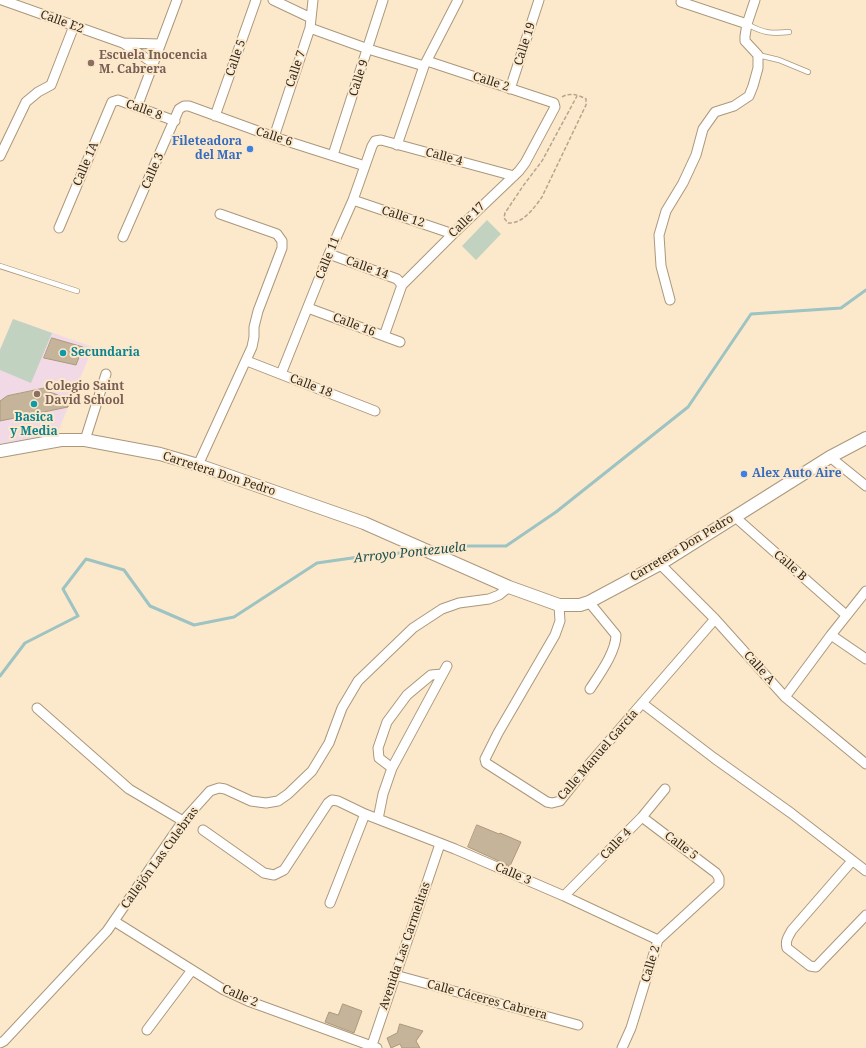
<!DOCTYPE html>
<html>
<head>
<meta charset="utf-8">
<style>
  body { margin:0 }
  canvas { display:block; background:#fce8ca }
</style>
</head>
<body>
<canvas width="866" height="1048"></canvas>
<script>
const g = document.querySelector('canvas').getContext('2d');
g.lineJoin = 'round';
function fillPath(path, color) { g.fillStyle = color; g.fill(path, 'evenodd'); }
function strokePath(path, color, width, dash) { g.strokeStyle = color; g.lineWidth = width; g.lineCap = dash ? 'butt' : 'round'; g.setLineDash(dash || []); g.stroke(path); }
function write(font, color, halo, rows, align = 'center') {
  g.font = font + ' "Noto Serif",serif'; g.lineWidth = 4; g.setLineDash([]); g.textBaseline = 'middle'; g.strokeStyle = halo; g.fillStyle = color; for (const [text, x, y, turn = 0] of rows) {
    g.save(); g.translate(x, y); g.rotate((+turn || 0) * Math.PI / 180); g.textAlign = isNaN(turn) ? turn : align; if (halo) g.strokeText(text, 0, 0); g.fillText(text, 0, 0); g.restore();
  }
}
fillPath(new Path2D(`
  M13,319L93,347L55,439L0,450V349Z`), '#f1dae5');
fillPath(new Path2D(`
  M487,220L501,234L476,260L462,246Z
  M13,319L52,333L31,383L0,370V350Z`), '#c2d2c1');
strokePath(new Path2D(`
  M433,548L446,546H506L556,512L688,407L751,314L841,308L866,290
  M0,676L25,643L78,616L63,589L86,559L124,570L150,606L194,625L234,617L317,563L366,556L392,554L415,551`), '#9dc3c3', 3);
const building = new Path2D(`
  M52,338L83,347L76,365L44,358Z
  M46,388L47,391L71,400L68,407L0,421V401L7,396Z
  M477,825L499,834L500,833L521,842L510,866L468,847Z
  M343,1004L362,1011L354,1033L325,1022L329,1012L338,1015Z
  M400,1024L423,1031L416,1041L420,1048H402L400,1044L391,1048L387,1038L397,1033Z`);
fillPath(building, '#c5b49a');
strokePath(building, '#ac997d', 1);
const service = new Path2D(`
  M747,24C763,33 771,34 789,32
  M758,55L779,60L808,72
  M0,266L77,291`);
const minor = new Path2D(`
  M2,0L123,43L153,63
  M273,0L311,18
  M681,2L747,24
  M310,28L368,49L424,66
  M123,43L160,44
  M510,89L539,0
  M137,107L177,0
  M215,116L256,0
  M274,137L310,28L313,0
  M397,145L424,66L458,0
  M333,155L383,0
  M0,156L26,102L38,92L51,85L74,26
  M353,200L453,234
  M59,228L112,102L118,100L175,121
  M123,237L179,109L184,106H189L274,137L365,166
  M329,254L397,279L402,285
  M670,300L661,266L659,235L666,211L683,183L696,155L703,129L715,112L734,106L749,96L753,86L758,68V55L745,41V36L747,24L755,0
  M308,308L400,342
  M384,336L402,285L453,234L519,171L525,163L555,107L554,103L551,102L427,61
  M247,361L375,411
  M281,374L329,254L353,200L372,146L375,141L381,140L514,176
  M85,440L106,374
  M830,457L866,486
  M198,465L252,347L254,337V327L258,311L282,248V241L277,234L220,214
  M734,516L846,615
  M660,564L715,619L785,697L866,764
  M589,602L616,635C616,652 599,675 590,689
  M559,605L560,621L555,635L498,733L485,759L486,763L547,802L552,803L560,801L591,762L715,619
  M831,635L866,659
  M785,697L831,635L866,591
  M642,703L714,758L791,813L866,871
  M37,708L129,789L183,821
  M392,768L379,758L378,748L387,722L407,695L431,675L442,674
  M378,819L383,794L392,768L447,666
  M203,830L264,873L274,875L284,870L328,803L332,800L338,801L365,814L455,849L564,896L658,940
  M852,861L792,930C788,937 785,941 787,948L810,966L816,967L866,915
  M564,896L642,817L665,789
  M330,903L365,814
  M114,921L224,990L248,1001L377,1048
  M395,975L578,1025
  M147,1030L192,970
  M0,1043L4,1041L107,931L183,821L210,791L219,788L225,789L251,801L266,803L278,801L288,794L312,771L329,743L342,708L358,681L413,628L442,609L459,603L489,599L499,595L509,587
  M371,1048L440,844
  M622,1048L631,1028L658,940L719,884V878L716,873L642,817`);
const tertiary = new Path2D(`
  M0,451L61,440H85L160,454L198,465L364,523L509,587L559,605H580L589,602L660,564L830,457L866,438`);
strokePath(service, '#ab987c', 6);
strokePath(minor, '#ab987c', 11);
strokePath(tertiary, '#ab987c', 14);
strokePath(new Path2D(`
  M562,97C569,92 579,95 586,99V105L542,197C534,208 523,224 508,223L504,218L505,213L523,186L542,161L577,96`), '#b5a58e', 1.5, [4, 2]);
strokePath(service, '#fff', 4.5);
strokePath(minor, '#fff', 9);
strokePath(tertiary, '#fff', 12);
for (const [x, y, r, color] of [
  [91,63,4,"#8d6e63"],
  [250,149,4,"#3f7fe0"],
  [63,353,4,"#0f9aa8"],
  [37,394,4,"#8d6e63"],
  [34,404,4,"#0f9aa8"],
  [744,474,4,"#3f7fe0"]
]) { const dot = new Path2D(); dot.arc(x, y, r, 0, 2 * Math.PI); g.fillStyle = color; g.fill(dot); strokePath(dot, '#fce8ca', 1.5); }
write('12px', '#31291e', '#fce8ca', [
  ["Calle E2",62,22,20],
  ["Calle 19",525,44,-72],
  ["Calle 5",236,58,-71],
  ["Calle 7",296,69,-71],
  ["Calle 9",359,78,-72],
  ["Calle 2",491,82,18],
  ["Calle 8",144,110,20],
  ["Calle 6",274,137,18],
  ["Calle 4",444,157,15],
  ["Calle 1A",86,164,-67],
  ["Calle 3",153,171,-66],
  ["Calle 12",403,217,18],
  ["Calle 17",467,220,-44],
  ["Calle 11",328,258,-68],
  ["Calle 14",367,268,20],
  ["Calle 16",354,325,21],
  ["Calle 18",311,386,21],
  ["Carretera Don Pedro",219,474,18],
  ["Carretera Don Pedro",682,548,-31],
  ["Calle B",790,566,41],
  ["Calle A",759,668,48],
  ["Calle Manuel García",598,755,-49],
  ["Calle 4",616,844,-46],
  ["Calle 5",681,846,37],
  ["Callejón Las Culebras",160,858,-54],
  ["Calle 3",513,874,23],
  ["Avenida Las Carmelitas",405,946,-71],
  ["Calle 2",651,964,-73],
  ["Calle 2",240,996,24],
  ["Calle Cáceres Cabrera",487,1000,15]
]);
write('bold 12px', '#785e54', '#fce8ca', [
  ["Escuela Inocencia",99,56],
  ["M. Cabrera",99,70],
  ["Colegio Saint",45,387],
  ["David School",45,401]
], 'left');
write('bold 12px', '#366cbe', '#fce8ca', [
  ["Fileteadora",242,142],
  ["del Mar",242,156],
  ["Alex Auto Aire",752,474,"left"]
], 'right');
write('bold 12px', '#0d838f', '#fce8ca', [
  ["Secundaria",71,353],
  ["Basica",34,418,"center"],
  ["y Media",34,432,"center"]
], 'left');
write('italic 13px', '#184f50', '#fce8ca', [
  ["Arroyo Pontezuela",410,553,-6]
]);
</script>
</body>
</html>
